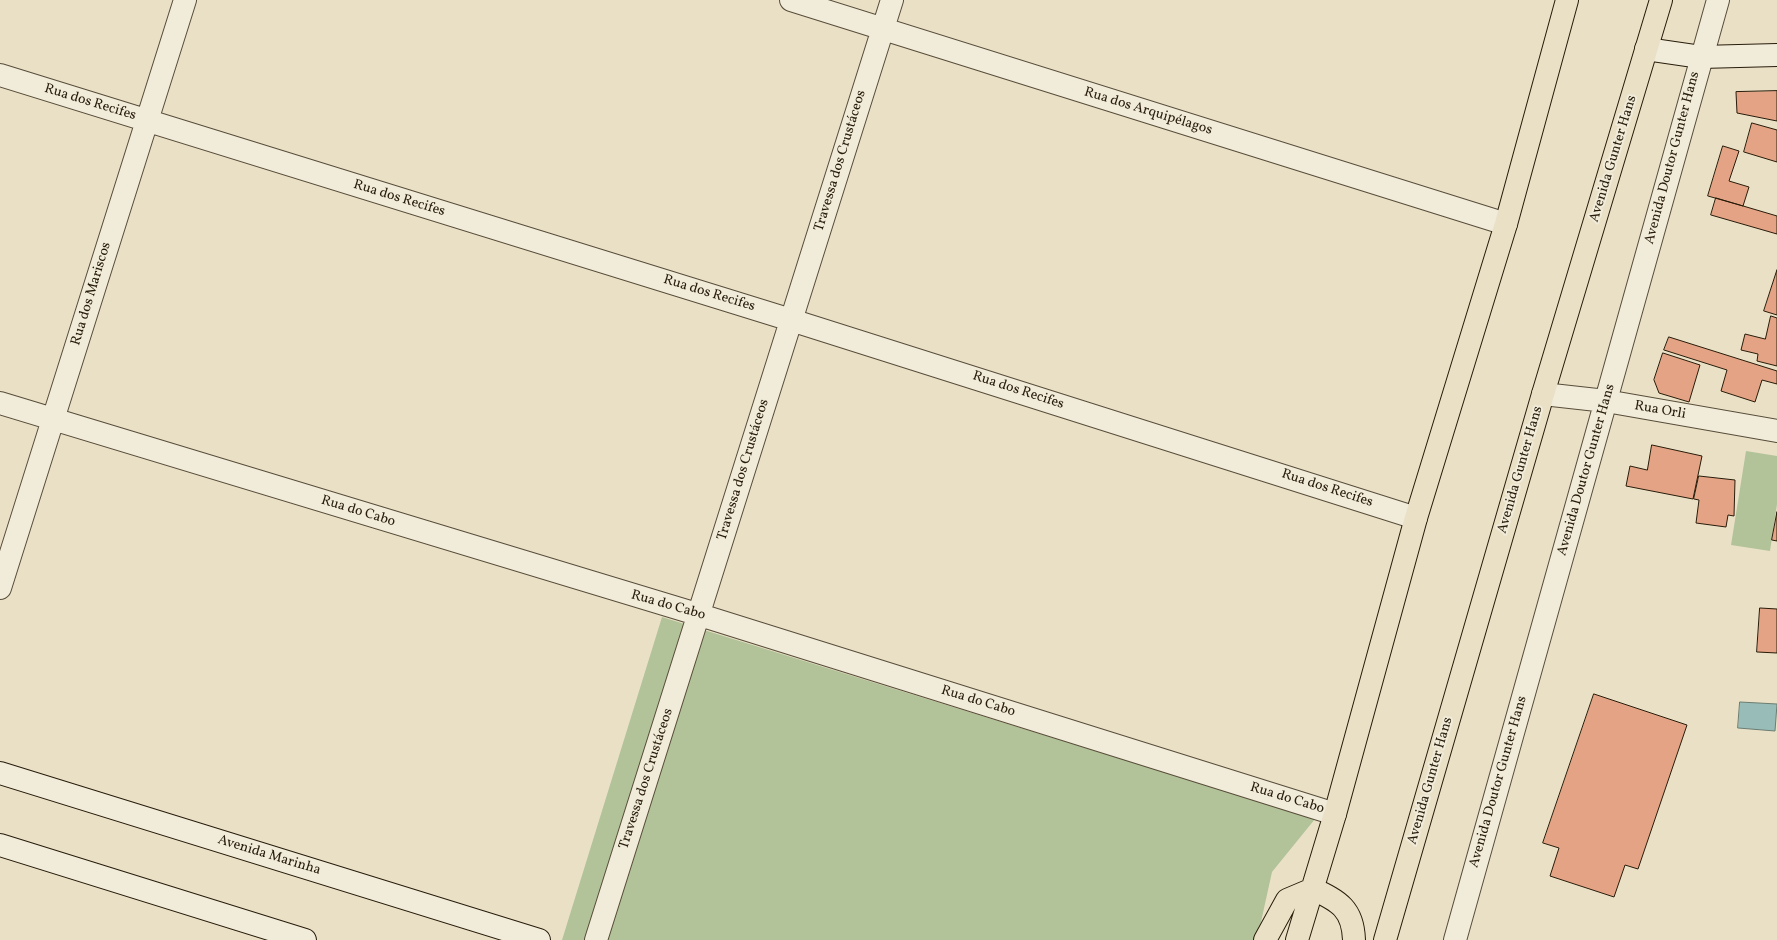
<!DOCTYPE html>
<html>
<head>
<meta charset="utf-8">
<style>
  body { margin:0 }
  canvas { display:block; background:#eae0c6 }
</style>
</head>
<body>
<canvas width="1777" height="940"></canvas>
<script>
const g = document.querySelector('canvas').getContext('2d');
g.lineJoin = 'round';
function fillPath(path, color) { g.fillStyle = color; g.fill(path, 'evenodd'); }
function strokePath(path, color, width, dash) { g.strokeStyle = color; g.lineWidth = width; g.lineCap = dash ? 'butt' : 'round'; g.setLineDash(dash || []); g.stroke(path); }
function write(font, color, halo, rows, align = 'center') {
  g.font = font + ' Vollkorn,serif'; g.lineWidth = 4; g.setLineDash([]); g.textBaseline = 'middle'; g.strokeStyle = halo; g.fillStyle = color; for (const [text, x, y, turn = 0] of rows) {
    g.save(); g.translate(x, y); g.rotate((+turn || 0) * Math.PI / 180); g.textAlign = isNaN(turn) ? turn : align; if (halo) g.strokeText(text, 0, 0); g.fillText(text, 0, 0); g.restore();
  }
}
fillPath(new Path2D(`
  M1746,451L1777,456V504L1770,551L1731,545Z
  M662,617L1315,819L1272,872L1257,940H562Z`), '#b2c399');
const water = new Path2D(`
  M1740,702L1777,704L1775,731L1738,728Z`);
fillPath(water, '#98bdb8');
strokePath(water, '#6b7d72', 1);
const building = new Path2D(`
  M1777,91V121L1737,113L1736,92Z
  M1752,123L1777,130V162L1744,152Z
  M1723,146L1739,151L1729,181L1749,187L1743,206L1708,196Z
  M1716,198L1777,216V234L1711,215Z
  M1777,270V315L1764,311Z
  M1771,316L1777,318V366L1757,361L1758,354L1741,350L1745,334L1765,339Z
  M1669,337L1777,371V384L1762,380L1755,402L1721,391L1727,370L1664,350Z
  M1663,353L1700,365L1689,402L1659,393L1654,380Z
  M1652,445L1702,456L1693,499L1626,486L1630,466L1647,470Z
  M1699,476L1735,480L1734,516L1728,515L1726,527L1696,523L1699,500L1694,499Z
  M1777,512V541L1772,540Z
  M1760,608L1777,609V653L1757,652Z
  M1594,694L1687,725L1638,869L1625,865L1614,897L1550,876L1559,848L1543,843Z`);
fillPath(building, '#e4a384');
strokePath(building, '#281c0a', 1);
const street = new Path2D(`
  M791,0L1506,224
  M0,75L791,320L1416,518
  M1543,394L1606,401L1777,431
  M0,403L700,615L1335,814
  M0,588L185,0
  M596,940L892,0
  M1455,940L1718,0`);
const secondary = new Path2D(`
  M1646,49L1701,57L1777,55
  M0,773L539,940
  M0,845L305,940`);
const primary = new Path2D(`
  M1265,940L1287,900L1313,889C1339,901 1353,909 1354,940
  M1297,940L1335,814L1416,518L1506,224L1567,0
  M1385,940L1543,394L1661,0`);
strokePath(street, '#584d39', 24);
strokePath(secondary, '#281c0a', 24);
strokePath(primary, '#281c0a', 24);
strokePath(street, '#f1ebda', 22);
strokePath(secondary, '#f1ebda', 22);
strokePath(primary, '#eae0c6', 22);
write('14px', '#281c0a', '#f1ebda', [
  ["Rua dos Recifes",90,103,17],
  ["Rua dos Arquipélagos",1148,112,17],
  ["Avenida Doutor Gunter Hans",1673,158,-75],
  ["Avenida Gunter Hans",1614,159,-73],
  ["Travessa dos Crustáceos",841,161,-73],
  ["Rua dos Recifes",399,199,17],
  ["Rua dos Mariscos",92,294,-73],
  ["Rua dos Recifes",709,294,17],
  ["Rua dos Recifes",1018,391,18],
  ["Rua Orli",1660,411,10],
  ["Travessa dos Crustáceos",744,470,-73],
  ["Avenida Gunter Hans",1521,470,-74],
  ["Avenida Doutor Gunter Hans",1587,470,-74],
  ["Rua dos Recifes",1327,489,18],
  ["Rua do Cabo",358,512,17],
  ["Rua do Cabo",668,606,16],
  ["Rua do Cabo",978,702,17],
  ["Travessa dos Crustáceos",647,779,-72],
  ["Avenida Gunter Hans",1431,781,-74],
  ["Avenida Doutor Gunter Hans",1499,782,-74],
  ["Rua do Cabo",1287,799,17],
  ["Avenida Marinha",269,856,17]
]);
</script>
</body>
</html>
